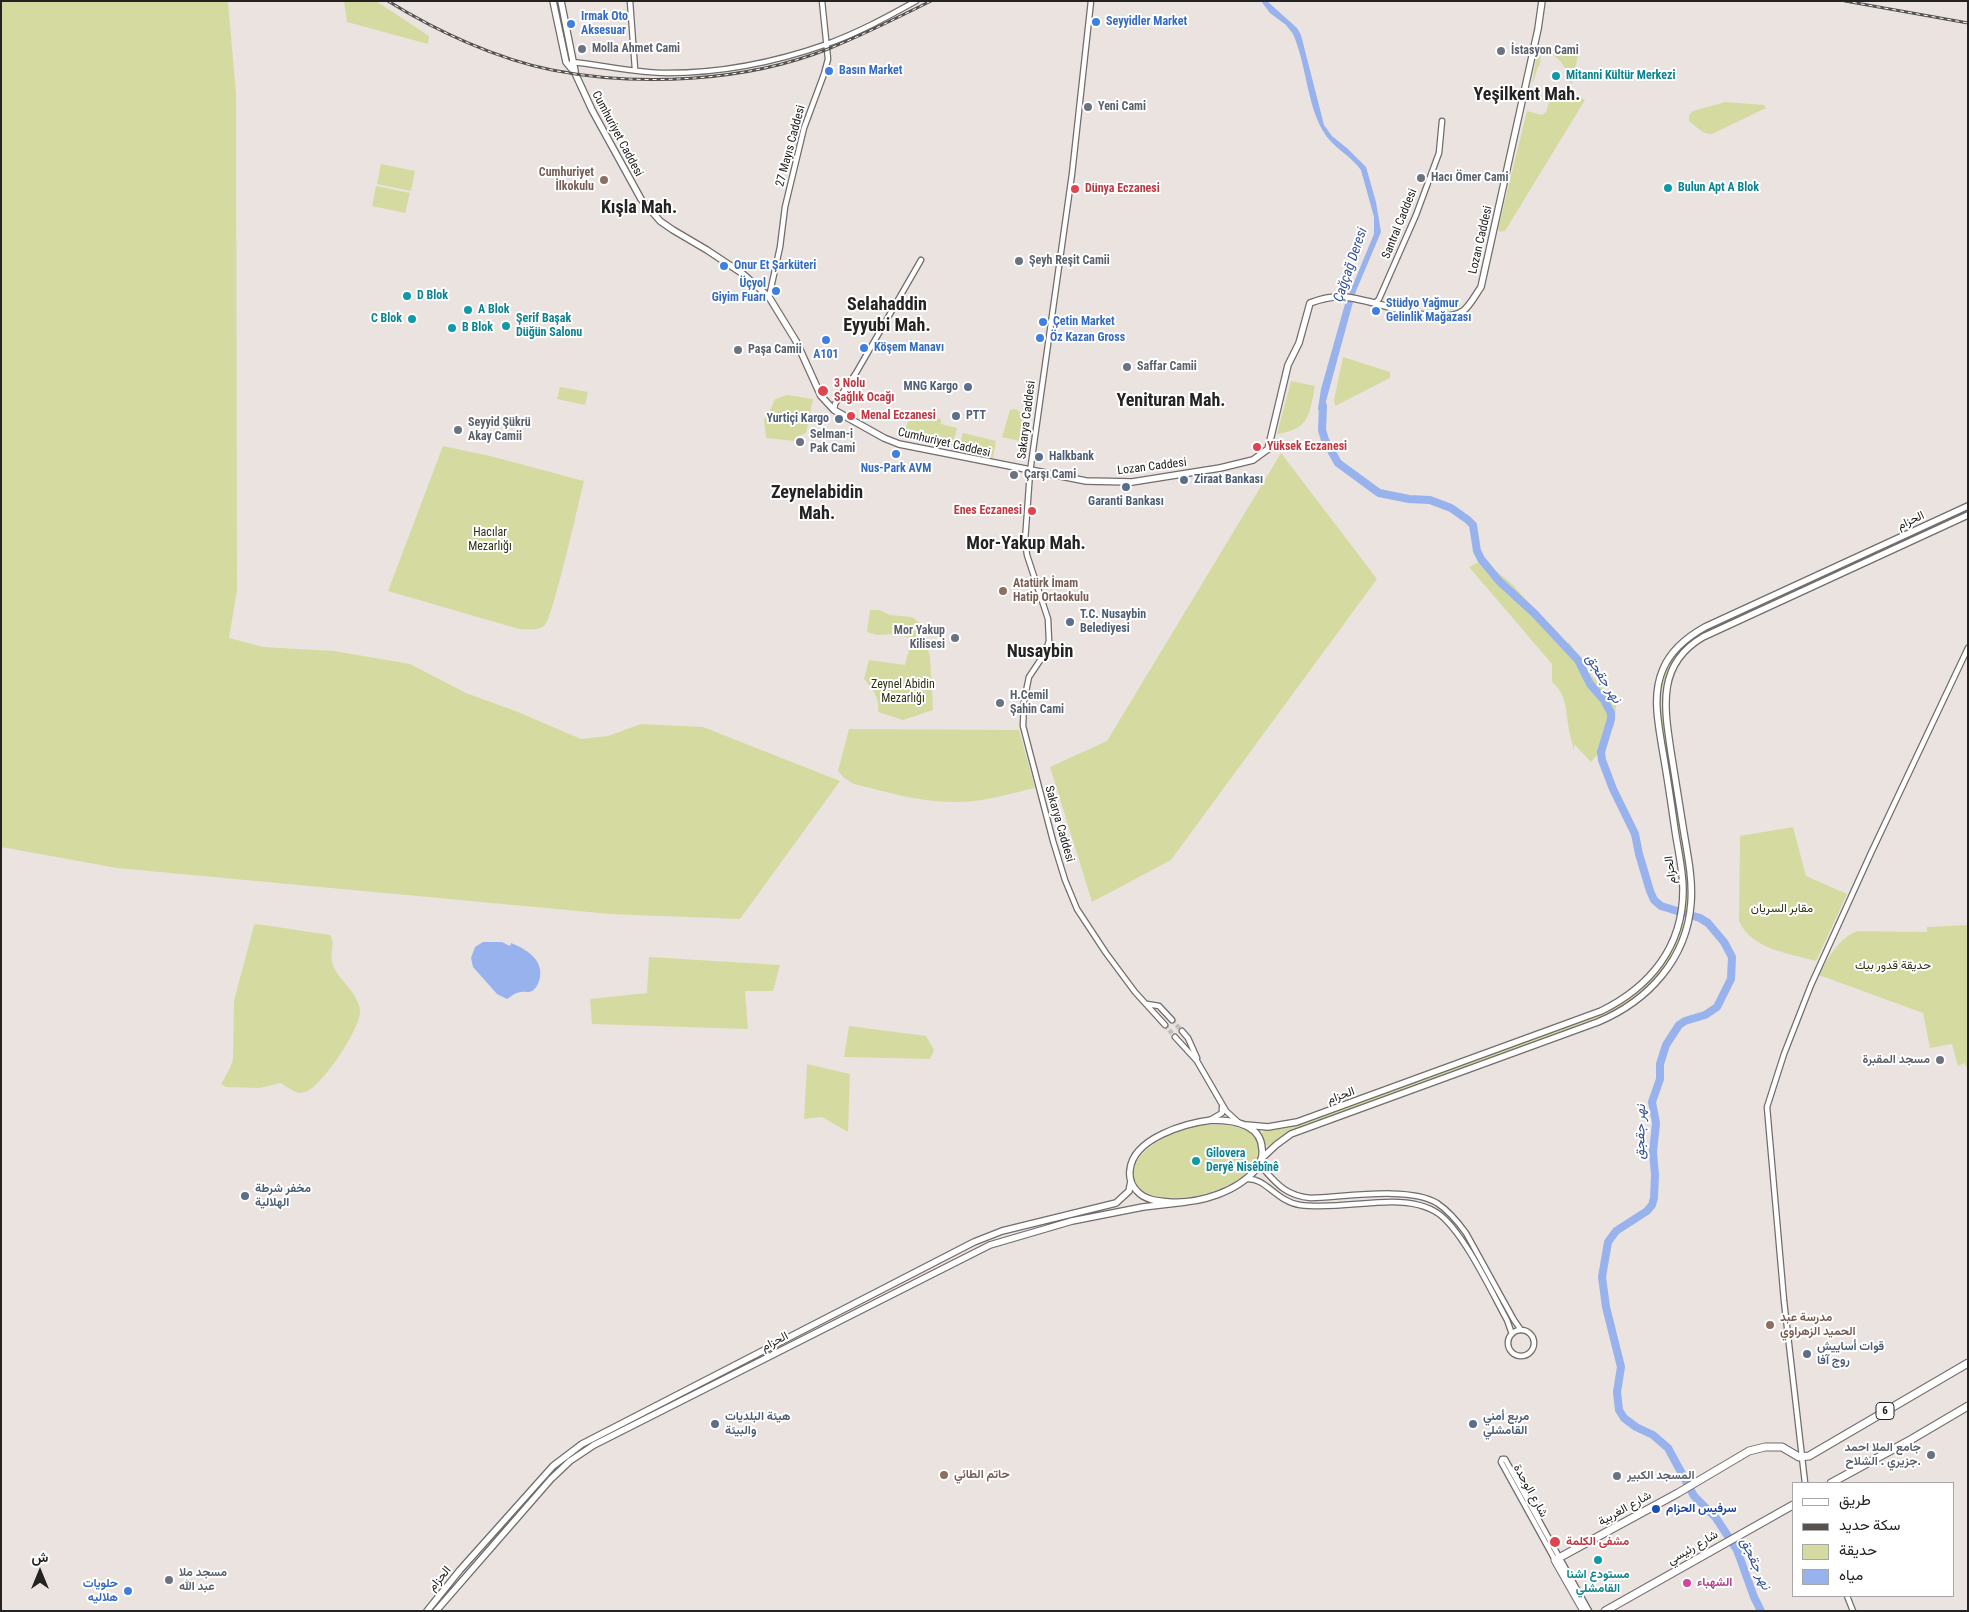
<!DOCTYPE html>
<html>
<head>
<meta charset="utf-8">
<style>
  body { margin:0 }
  #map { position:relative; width:1969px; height:1612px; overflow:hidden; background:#eae3e0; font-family:"Roboto Condensed",Vazirmatn,sans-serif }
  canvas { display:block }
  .frame { position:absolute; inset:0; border:2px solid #252322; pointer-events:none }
  .legend { position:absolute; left:1792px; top:1482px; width:162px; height:115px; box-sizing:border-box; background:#fff; border:1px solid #a8a7a7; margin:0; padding:6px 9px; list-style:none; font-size:15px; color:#252322 }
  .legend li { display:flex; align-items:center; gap:10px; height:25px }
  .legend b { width:25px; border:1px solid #a8a7a7 }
  .north { position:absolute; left:15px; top:1547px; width:50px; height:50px; -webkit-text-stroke:4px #fff; paint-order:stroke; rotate:0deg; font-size:14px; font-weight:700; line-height:20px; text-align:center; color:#252322 }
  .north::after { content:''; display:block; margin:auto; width:18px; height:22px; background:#252322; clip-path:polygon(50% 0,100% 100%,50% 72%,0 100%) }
</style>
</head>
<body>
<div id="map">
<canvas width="1969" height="1612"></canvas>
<div class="frame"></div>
<ul class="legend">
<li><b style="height:6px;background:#fff"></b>طريق</li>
<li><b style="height:6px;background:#555250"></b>سكة حديد</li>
<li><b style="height:14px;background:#d5dba0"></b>حديقة</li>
<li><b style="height:14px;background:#97b2ec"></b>مياه</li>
</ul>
<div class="north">ش</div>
</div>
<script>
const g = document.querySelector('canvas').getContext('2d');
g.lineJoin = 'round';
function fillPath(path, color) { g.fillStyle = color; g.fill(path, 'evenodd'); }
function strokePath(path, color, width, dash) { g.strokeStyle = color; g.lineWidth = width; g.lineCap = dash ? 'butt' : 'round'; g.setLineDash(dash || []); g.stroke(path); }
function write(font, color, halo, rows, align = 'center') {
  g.font = font + ' "Roboto Condensed",Vazirmatn,sans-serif'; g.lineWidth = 4; g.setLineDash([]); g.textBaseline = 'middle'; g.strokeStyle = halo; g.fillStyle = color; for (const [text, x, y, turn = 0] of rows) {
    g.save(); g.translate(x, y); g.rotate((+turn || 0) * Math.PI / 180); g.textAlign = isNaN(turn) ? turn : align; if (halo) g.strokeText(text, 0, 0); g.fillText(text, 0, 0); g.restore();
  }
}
fillPath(new Path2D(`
  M1,1H228L236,95L237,590L229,638L263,647L334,651L410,664L466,693L518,712L581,739L608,736L641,724L703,727L840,781L740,919L610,914L117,868L1,847Z
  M344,1H376L429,36L428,44L347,22Z
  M1539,46L1578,55L1572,84L1570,83C1566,67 1560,54 1541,51L1540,65L1538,67L1533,82H1532Z
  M1572,92L1585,100L1505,231L1500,232L1498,229L1527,111L1542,115L1546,112L1551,96L1567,100Z
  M1725,102L1764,105L1766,108L1712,134C1703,135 1696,126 1689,121V115L1693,111Z
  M381,164L415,171L411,191L377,184Z
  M376,186L410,193L405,213L372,206Z
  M1343,357L1390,372V378L1335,406L1334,400Z
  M1291,381L1315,386C1309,415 1310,429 1277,434Z
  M560,387L588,392L585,405L557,399Z
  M787,395L813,399L806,433L796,437L794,441L766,438L764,419L768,415L775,399Z
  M1015,409L1023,413L1024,422L1028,431L1024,435L1022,440L1019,441L1002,437L1010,410Z
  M925,416L941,419V424L957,428L952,448L904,435C908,418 908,419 925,416Z
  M963,433L996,441L993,458L958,448Z
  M443,446L490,456L584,481C579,501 553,617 545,625C539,631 526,629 519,629L388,591Z
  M1281,453L1377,579L1171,860L1092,902L1050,767L1107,741Z
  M1483,560L1513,585L1566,645L1569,642L1587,670L1604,690L1616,706L1614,725L1607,738L1603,754L1597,755L1591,762L1574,744V751C1572,742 1569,733 1568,724C1566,708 1565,692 1552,682V664L1469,567Z
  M1753,608V610C1704,633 1658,647 1662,712L1688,882V907L1685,918L1686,882L1661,719C1653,649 1699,633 1753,608Z
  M870,610H879L890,615L912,617L921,624L923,643L921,646L915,644L908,637L894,634L877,635L867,632Z
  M910,646L928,650L930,657L933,710L903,720L878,712C880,699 873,688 864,679L869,660L905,665Z
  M849,729L1019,730L1035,788C1009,794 983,802 956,802C924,803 886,792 854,784L844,778L838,771Z
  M1793,827L1806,876L1847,894L1816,961C1789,953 1752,950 1739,921L1740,836Z
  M1682,923H1684V925C1672,964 1649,992 1614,1012L1288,1132L1268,1146H1266L1261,1134L1264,1131L1288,1128L1600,1015C1642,998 1669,966 1682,923Z
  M257,924L330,935C336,943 329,956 333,965C339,981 359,993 360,1011C361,1028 321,1088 305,1092C295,1095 288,1087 281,1083L259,1088L226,1087L221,1084L230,1068L233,1059L234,1001L254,925Z
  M1968,925V1069L1964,1063L1958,1066L1952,1044L1930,1048L1923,1013L1819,975C1828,958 1838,939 1857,931L1927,932V927Z
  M649,957L780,965L773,991H745L748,1029L592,1024L590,999L647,993Z
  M849,1026L926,1036L934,1050L930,1059L844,1057Z
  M807,1064L850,1074L848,1132L822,1117L804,1119Z
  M1212,1125C1230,1125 1256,1126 1258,1148C1258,1153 1258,1158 1255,1163C1240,1188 1194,1200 1167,1198C1157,1197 1146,1195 1139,1187C1118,1161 1163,1136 1183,1130C1192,1126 1202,1125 1212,1125Z`), '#d5dba0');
fillPath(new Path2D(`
  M1261,1H1267L1297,28L1301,35L1324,125L1332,136L1348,149L1366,167L1376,202L1381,232L1356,291L1322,416L1318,409L1321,389L1345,304L1374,234V217L1361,170C1350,155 1332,147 1323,131C1307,104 1306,63 1293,34L1286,25L1270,13Z
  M483,942H502L510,946L511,943C526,949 543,959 540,977C539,982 537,988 532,991C528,993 525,991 521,992C514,993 512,996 507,999L497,994L473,967L471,958L475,947Z`), '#97b2ec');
strokePath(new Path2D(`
  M1323,406L1322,430L1325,440L1338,463L1379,493L1409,499L1430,500L1451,508L1468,520L1473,525L1477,551L1481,559L1499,581L1534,613L1578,660L1590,684L1604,700L1611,713V719L1601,752L1602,760L1613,789L1635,834L1639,854L1650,891L1654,900L1661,906L1700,918L1708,923L1724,942L1732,957L1731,979L1717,1007L1705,1015L1685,1021L1679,1025L1666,1045L1660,1064V1079L1652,1102L1656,1123L1653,1152L1655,1175L1654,1198L1652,1205L1647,1211L1616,1231L1608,1242L1602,1277L1606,1307L1621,1367L1617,1392L1619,1410L1624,1418L1636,1427L1653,1435L1668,1448L1694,1496L1716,1518L1737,1550L1754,1597L1761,1611`), '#97b2ec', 8);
strokePath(new Path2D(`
  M1172,1020L1182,1031
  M1165,1025L1175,1037`), '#c3bdba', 4.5, [4.5, 2]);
const minor = new Path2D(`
  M630,1L635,69
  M1091,1L1072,174L1030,472L1025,541L1027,555L1048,619L1049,641L1045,653L1029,677L1024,701L1023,726L1053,841L1065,880L1077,909L1106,953L1135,992L1165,1025
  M572,62C603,65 636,73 667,73C720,73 776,62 827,44C858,33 887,17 916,1
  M769,297L780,247L785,207L804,128L824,74L828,59L822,1
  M1375,303L1379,299L1416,215L1439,153L1442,121
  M834,410L835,404L856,373L921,260
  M1147,1004L1159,1006L1172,1020
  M1182,1031L1188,1038L1197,1058
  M1175,1037L1197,1061L1226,1111L1238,1122
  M1210,1120L1222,1113V1107
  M1259,1164C1276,1183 1285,1196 1311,1198C1344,1197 1409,1186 1437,1203C1449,1211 1458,1222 1466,1233L1514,1320L1521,1330
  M1247,1179C1265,1177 1277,1202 1300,1205C1330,1209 1362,1202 1392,1202C1408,1202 1425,1204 1439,1214C1464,1233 1491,1291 1507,1320L1512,1334
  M1508 1343a13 13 0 1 1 26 0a13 13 0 1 1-26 0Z
  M1805,1483L1784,1301L1767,1107L1784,1054L1811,985L1871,853L1968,648
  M1555,1560L1501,1462L1502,1459H1505L1589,1611
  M1847,1596L1853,1611`);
const major = new Path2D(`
  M553,1L566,62L575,73L592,110L641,199L660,221L673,230L707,250L743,274L769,297L796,341L821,396L834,410L884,438L899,444L1086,481L1132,482L1220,468L1253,460L1268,449L1288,365L1299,343L1310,303C1321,299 1332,296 1344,297C1375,299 1437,328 1463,311C1470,306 1476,294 1481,287L1538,29L1542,1
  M561,1L575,71
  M1212,1120C1232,1120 1261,1123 1262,1149C1263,1155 1261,1161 1258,1167C1238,1192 1199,1204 1169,1202C1157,1201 1145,1200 1137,1191C1132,1186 1129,1178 1130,1170C1133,1138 1186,1123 1212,1120Z
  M1246,1125L1268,1127L1297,1122L1601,1011C1650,987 1683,947 1683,890C1683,870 1678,850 1675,830C1671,802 1667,775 1662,747C1658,722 1652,694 1663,669C1671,650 1687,637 1705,627L1968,506
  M1261,1159L1276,1145L1291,1134L1598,1022C1648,1001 1687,959 1691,903C1693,878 1687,852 1683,827C1679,802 1675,777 1671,752C1664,706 1657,664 1703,637L1968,515
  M427,1611L460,1570L553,1466L582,1444L974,1242L1002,1231L1116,1203L1129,1191L1131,1181
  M436,1611L551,1479L570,1461L594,1445L990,1245L1072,1221L1143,1207L1186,1202`);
const highway = new Path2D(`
  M1831,1483L1912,1439L1968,1406
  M1584,1611L1555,1560L1678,1493L1749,1451L1765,1447H1782L1799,1457L1809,1456L1968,1363
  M1605,1611L1793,1505`);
strokePath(minor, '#726c6a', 7);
strokePath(major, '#726c6a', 8);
strokePath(highway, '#726c6a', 9);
strokePath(minor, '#fff', 4.5);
strokePath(major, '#fff', 5.5);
strokePath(highway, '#fff', 7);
const rail = new Path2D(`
  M388,1C436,31 497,59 552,70C639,87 745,82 828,49C863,35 897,18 931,1
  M1845,1L1968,23`);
strokePath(rail, '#555250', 3);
strokePath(rail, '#fff', 1, [4]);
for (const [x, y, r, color] of [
  [1096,22,5,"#3f7fe0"],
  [571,24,5,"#3f7fe0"],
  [582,49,5,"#6b7280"],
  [1501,51,5,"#6b7280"],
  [829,71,5,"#3f7fe0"],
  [1556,76,5,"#0f9aa8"],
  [1088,107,5,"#6b7280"],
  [1421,178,5,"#6b7280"],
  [604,180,5,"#8d6e63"],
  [1668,188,5,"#0f9aa8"],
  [1075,189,5,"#e0444e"],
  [1019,261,5,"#6b7280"],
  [724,266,5,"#3f7fe0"],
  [776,291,5,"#3f7fe0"],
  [407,296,5,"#0f9aa8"],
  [468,310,5,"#0f9aa8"],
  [1376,311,5,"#3f7fe0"],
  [412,319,5,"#0f9aa8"],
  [1043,322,5,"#3f7fe0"],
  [506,326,5,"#0f9aa8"],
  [452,328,5,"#0f9aa8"],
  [1040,338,5,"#3f7fe0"],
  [826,340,5,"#3f7fe0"],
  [864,348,5,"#3f7fe0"],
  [738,350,5,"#6b7280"],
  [1127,367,5,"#6b7280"],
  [968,387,5,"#5c6f8a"],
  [823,391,6,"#e0444e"],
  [851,416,5,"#e0444e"],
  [956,416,5,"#5c6f8a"],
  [839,419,5,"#5c6f8a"],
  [458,430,5,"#6b7280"],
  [800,442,5,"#6b7280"],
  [1257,447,5,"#e0444e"],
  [896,454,5,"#3f7fe0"],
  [1039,457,5,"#5c6f8a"],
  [1014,475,5,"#6b7280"],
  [1184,480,5,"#5c6f8a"],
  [1126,487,5,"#5c6f8a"],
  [1032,511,5,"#e0444e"],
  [1003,591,5,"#8d6e63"],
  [1070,622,5,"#5c6f8a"],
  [955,638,5,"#6b7280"],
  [1000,703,5,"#6b7280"],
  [1940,1060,5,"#6b7280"],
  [1196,1161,5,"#0f9aa8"],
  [245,1196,5,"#5c6f8a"],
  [1770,1325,5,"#8d6e63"],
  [1807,1354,5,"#5c6f8a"],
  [715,1424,5,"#5c6f8a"],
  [1473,1424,5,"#5c6f8a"],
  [1931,1455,5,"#6b7280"],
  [944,1475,5,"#8d6e63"],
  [1617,1476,5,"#6b7280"],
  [1656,1509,5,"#1a4fb4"],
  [1555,1542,6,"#e0444e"],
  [1598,1560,5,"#0f9aa8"],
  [169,1580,5,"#6b7280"],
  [1687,1583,5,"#d1479c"],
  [128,1591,5,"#3f7fe0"]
]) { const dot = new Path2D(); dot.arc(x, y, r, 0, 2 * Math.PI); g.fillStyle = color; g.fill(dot); strokePath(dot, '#fff', 2); }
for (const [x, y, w] of [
  [1885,1411,18]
]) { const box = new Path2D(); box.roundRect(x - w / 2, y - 8.5, w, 17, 4); g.fillStyle = '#fff'; g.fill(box); strokePath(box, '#252322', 1); }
write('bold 11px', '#252322', null, [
  ["6",1885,1411]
]);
write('bold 12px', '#366cbe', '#fff', [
  ["Irmak Oto",581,17],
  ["Aksesuar",581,31],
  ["Seyyidler Market",1106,22],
  ["Basın Market",839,71],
  ["Onur Et Şarküteri",734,266],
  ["Üçyol",766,284,"right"],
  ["Giyim Fuarı",766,298,"right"],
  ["Stüdyo Yağmur",1386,304],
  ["Gelinlik Mağazası",1386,318],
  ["Çetin Market",1053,322],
  ["Öz Kazan Gross",1050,338],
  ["Köşem Manavı",874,348],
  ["A101",826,355,"center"],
  ["Nus-Park AVM",896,469,"center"],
  ["حلويات",118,1584,"right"],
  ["هلاليه",118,1598,"right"]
], 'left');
write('bold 12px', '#5b616d', '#fff', [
  ["Molla Ahmet Cami",592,49],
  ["İstasyon Cami",1511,51],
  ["Yeni Cami",1098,107],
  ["Hacı Ömer Cami",1431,178],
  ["Şeyh Reşit Camii",1029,261],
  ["Paşa Camii",748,350],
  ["Saffar Camii",1137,367],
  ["Seyyid Şükrü",468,423],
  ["Akay Camii",468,437],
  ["Selman-i",810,435],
  ["Pak Cami",810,449],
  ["Çarşı Cami",1024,475],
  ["Mor Yakup",945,631,"right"],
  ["Kilisesi",945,645,"right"],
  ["H.Cemil",1010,696],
  ["Şahin Cami",1010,710],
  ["مسجد المقبرة",1930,1060,"right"],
  ["جامع الملا احمد",1921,1448,"right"],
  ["جزيري . الشلاح.",1921,1462,"right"],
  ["المسجد الكبير",1627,1476],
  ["مسجد ملا",179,1573],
  ["عبد الله",179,1587]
], 'left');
write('bold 12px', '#0d838f', '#fff', [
  ["Mitanni Kültür Merkezi",1566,76],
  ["Bulun Apt A Blok",1678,188],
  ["D Blok",417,296],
  ["A Blok",478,310],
  ["C Blok",402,319,"right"],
  ["Şerif Başak",516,319],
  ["Düğün Salonu",516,333],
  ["B Blok",462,328],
  ["Gilovera",1206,1154],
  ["Deryê Nisêbînê",1206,1168],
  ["مستودع اشنا",1598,1575,"center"],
  ["القامشلي",1598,1589,"center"]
], 'left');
write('12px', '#252322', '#fff', [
  ["Cumhuriyet Caddesi",617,134,62],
  ["27 Mayıs Caddesi",791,146,-75],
  ["Santral Caddesi",1400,224,-68],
  ["Lozan Caddesi",1481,240,-77],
  ["Sakarya Caddesi",1027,420,-83],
  ["Cumhuriyet Caddesi",944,443,13],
  ["Lozan Caddesi",1152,467,-7],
  ["الحزام",1911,521,-25],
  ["Sakarya Caddesi",1059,824,74],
  ["الحزام",1671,870,-97],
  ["الحزام",1341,1096,-20],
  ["الحزام",775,1342,-27],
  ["شارع الوحدة",1530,1491,61],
  ["شارع الغربية",1625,1509,-29],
  ["شارع رئيسي",1693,1548,-30],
  ["الحزام",440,1579,-50]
]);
write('bold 12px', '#785e54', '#fff', [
  ["Cumhuriyet",594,173,"right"],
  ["İlkokulu",594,187,"right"],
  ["Atatürk İmam",1013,584],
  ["Hatip Ortaokulu",1013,598],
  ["مدرسة عبد",1780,1318],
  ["الحميد الزهراوي",1780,1332],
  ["حاتم الطائي",954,1475]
], 'left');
write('bold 12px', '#be3a42', '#fff', [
  ["Dünya Eczanesi",1085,189],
  ["3 Nolu",834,384],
  ["Sağlık Ocağı",834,398],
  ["Menal Eczanesi",861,416],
  ["Yüksek Eczanesi",1267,447],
  ["Enes Eczanesi",1022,511,"right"],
  ["مشفى الكلمة",1566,1542]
], 'left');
write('bold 12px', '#4e5e75', '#fff', [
  ["MNG Kargo",958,387,"right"],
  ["PTT",966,416],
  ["Yurtiçi Kargo",829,419,"right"],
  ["Halkbank",1049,457],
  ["Ziraat Bankası",1194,480],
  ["Garanti Bankası",1126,502,"center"],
  ["T.C. Nusaybin",1080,615],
  ["Belediyesi",1080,629],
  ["مخفر شرطة",255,1189],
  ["الهلالية",255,1203],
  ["قوات أساييش",1817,1347],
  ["روج آفا",1817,1361],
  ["هيئة البلديات",725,1417],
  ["والبيئة",725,1431],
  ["مربع أمني",1483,1417],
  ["القامشلي",1483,1431]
], 'left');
write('12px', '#2e3012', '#fff', [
  ["Hacılar",490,533],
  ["Mezarlığı",490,547],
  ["Zeynel Abidin",903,685],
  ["Mezarlığı",903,699],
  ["مقابر السريان",1782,909],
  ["حديقة قدور بيك",1893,966]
]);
write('bold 12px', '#164399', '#fff', [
  ["سرفيس الحزام",1666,1509]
], 'left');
write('bold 12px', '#b23c85', '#fff', [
  ["الشهباء",1697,1583]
], 'left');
write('italic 14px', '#365399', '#fff', [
  ["Çağçağ Deresi",1351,265,-71],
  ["نهر جقجق",1603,679,58],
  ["نهر جقجق",1641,1132,-89],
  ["نهر جقجق",1755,1564,66]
]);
write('bold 18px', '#252322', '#fff', [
  ["Yeşilkent Mah.",1527,95],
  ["Kışla Mah.",639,208],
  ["Selahaddin",887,305],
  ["Eyyubi Mah.",887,326],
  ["Yenituran Mah.",1171,401],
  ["Zeynelabidin",817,493],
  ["Mah.",817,514],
  ["Mor-Yakup Mah.",1026,544],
  ["Nusaybin",1040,652]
]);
</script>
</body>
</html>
